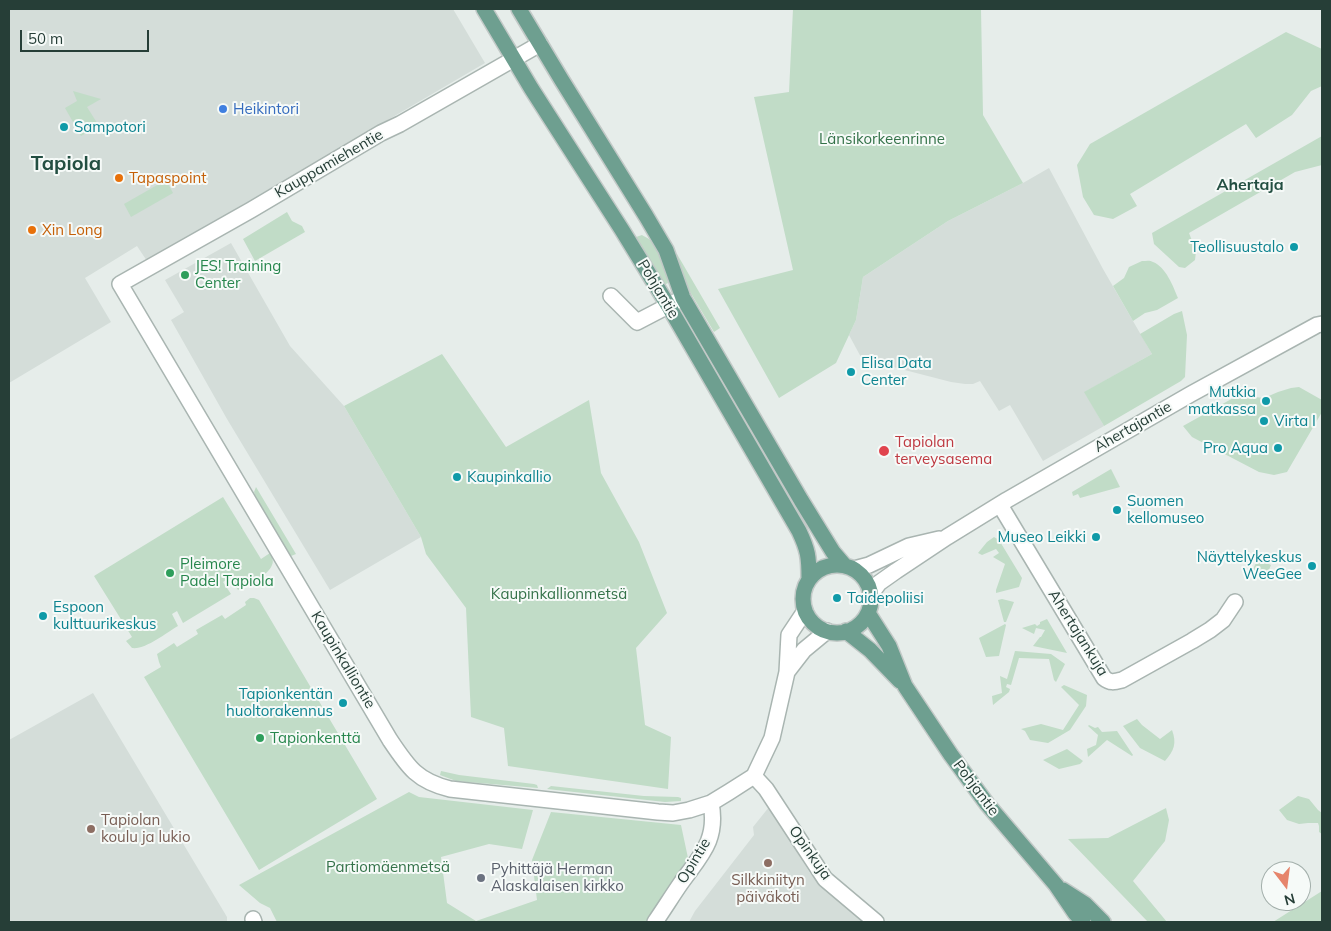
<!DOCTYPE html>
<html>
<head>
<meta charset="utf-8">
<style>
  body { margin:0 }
  #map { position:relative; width:1331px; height:931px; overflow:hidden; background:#e6edea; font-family:Mulish,sans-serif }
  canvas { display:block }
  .frame { position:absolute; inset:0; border:10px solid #263e37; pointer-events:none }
  .north { position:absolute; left:1261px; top:861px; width:50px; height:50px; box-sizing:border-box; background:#f6faf8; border:1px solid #a3afab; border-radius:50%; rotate:165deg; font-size:14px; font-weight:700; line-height:20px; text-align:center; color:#263e37 }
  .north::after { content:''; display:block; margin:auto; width:18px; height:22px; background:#e6846b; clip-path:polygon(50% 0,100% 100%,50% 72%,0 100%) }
  .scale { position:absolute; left:20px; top:30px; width:129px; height:22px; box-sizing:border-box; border:2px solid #263e37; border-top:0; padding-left:6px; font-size:15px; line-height:18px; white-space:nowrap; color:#263e37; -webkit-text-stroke:4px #f6faf8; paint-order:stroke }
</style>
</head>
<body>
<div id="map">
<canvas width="1331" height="931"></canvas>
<div class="frame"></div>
<div class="north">N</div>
<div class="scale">50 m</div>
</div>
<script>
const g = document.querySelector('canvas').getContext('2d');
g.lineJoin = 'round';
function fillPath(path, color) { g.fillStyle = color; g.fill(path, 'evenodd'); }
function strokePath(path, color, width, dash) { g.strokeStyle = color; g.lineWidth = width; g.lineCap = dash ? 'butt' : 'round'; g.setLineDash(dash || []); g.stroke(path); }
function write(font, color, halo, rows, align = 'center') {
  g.font = font + ' Mulish,sans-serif'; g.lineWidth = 4; g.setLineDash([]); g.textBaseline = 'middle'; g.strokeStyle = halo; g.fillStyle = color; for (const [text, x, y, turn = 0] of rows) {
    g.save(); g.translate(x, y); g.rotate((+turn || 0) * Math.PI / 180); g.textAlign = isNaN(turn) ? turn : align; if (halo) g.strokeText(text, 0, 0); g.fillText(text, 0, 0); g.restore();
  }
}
fillPath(new Path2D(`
  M9,9H453L485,63L147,261L137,246L85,278L111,322L9,383Z
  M1049,168L1103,269L1152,354L1085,392L1104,426L1043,461L1010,405L999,411L980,381L973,384H965L951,382L862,359L849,335L856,320L863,277L948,221L1023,183Z
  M231,243L290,346L344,406L421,537L330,590L227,419L171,320L184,312L165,280Z
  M93,693L227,917V922H9V740Z
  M769,807L810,873L821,885L866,922H689L695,911L754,835L753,827Z`), '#d4ddd9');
fillPath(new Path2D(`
  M793,9H981L983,115L1023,183L948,221L863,277L856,320L836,363L779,398L718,289L793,270L754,97L789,92Z
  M1286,32L1322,49V86L1311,91L1292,115L1256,138L1246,124L1130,194L1137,206L1113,219L1094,215L1083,197L1077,165L1090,144Z
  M73,91L101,99L87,107L99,126L81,136L65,108L77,101Z
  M1322,136V165L1295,172L1189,233L1196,251L1195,260L1185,268L1179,267L1154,244L1152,233Z
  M166,180L173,193L131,217L124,204Z
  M287,212L292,221L302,226L305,232L255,261L243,239Z
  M642,235C645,237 647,237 650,240C657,246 668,274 668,283L664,285L635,244L636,237Z
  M677,254L720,328L714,332L680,275L674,256Z
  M1142,261C1146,261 1150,260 1153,262C1166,267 1173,286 1178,298L1157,310L1145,313L1133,321L1113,286L1124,278L1129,267Z
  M1182,311L1187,335L1185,377L1181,381L1104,426L1084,392L1152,354L1140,334L1174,314Z
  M442,354L506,447L589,400L601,473L639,542L667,613L636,648L645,725L671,737L668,789L508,766L504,728L471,717L466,608L426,554L421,537L344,406Z
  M1299,387L1322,400V412L1287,472L1274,475L1259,472L1192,437L1183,426L1235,397L1246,396L1264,398L1278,392L1291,388Z
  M1111,469L1120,487L1080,498L1078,494L1073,496L1072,492Z
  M256,487L296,554L291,556L288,554L255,495L254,492Z
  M223,497L261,559L270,553C272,557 274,561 272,565C269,575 247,585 238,590L230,578L223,582L231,594L183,623L177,611L172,614L178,626C166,633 145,650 132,648L126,641L132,637L94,576Z
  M994,537L999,540L1022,578L1019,587L996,593V590L1005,564L993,557L999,553L996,549L982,555L978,553L987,542Z
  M1258,559L1271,565L1265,579L1251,573Z
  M250,598H254L259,600L377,799L259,870L144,677L161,667L159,662L157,654L174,643L177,647L198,634L196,630L222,615L225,619L246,605L245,602Z
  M1002,599L1014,602L1006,622H1004L998,600Z
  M1047,619L1067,653L1033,646L1040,637H1041L1045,630L1036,628L1034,634L1022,628L1035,624L1037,626L1040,624V622Z
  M1005,624L1006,625L999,656L986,657L979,638Z
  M1015,651L1051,654L1065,664L1056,682L1054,680L1049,659L1019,658L1011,685L1007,684L1006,687L1010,689L1009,692L993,705L992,696L1002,693L1000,676L1007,679Z
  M1064,685L1087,695L1086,706L1070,730L1048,743L1030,740L1025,731L1021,729L1041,724L1063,730L1079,705L1061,687Z
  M1137,719L1142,725L1160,739L1172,730C1177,743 1174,751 1165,761L1140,748L1123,726Z
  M1089,725L1095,728L1098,727L1102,732L1117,731L1133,755L1132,756L1107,740L1088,757L1087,749L1096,745L1098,735L1088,726Z
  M1067,749L1083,761L1080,764L1059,769L1043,760Z
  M441,771L459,775L534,784L537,785L538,788L456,781L440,775Z
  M551,786L644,796L678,797L681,798V801L665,802L547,789Z
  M409,792L419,797L533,810L522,849L489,844L441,857L447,903L476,921L537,900L532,860L551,812L681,825L688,858L646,922H277L270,908L260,903L239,885Z
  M1298,796L1309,799L1318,810L1322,813V834L1319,832V826L1318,823H1308L1299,824L1287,820L1279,810Z
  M1166,808L1169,820L1165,841L1133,881L1167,922H1148L1068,839L1108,838Z
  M1322,891V922H1273Z`), '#c1dcc7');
const minor = new Path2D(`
  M540,44L400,124L381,133L251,210L120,284L390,740C408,767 417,781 450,789L658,812L673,813L689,810L711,803L729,792L754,776L772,738L787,672L789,635L805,611
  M611,296L637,322L683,298
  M1000,505L1104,678C1110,683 1114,682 1122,680L1192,641L1210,630L1223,620L1235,602
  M854,569L869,565L909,546L939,539
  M871,594L879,583L896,571L947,537L1007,500L1191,394L1317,325L1322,324
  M787,672L804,650L827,631
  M754,776L766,789L825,879L876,922
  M253,919L254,922
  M655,922C664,909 672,896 681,883C701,855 718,840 711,803`);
const major = new Path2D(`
  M484,9L531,88L622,230L668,305L799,531C808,550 809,557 809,578
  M519,9L561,79L646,216L666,250L683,298L801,500L833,552L845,566
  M803 599a34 34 0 1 1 68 0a34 34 0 1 1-68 0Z
  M868,613L889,646L905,686L951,755L987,804L1056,885L1075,913L1083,922
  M846,631L870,650L900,681
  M1063,890L1085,904L1103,922`);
strokePath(minor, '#a9b5b1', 18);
strokePath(major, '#c2c9c7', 18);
strokePath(minor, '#fff', 15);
strokePath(major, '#6e9f90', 15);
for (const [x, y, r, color] of [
  [223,109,5,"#3f7fe0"],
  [64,127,5,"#0f9aa8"],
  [119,178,5,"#e8710a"],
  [32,230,5,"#e8710a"],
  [1294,247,5,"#0f9aa8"],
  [185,275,5,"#2e9e5b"],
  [851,372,5,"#0f9aa8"],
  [1266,401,5,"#0f9aa8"],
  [1264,421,5,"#0f9aa8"],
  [1278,448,5,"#0f9aa8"],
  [884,451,6,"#e0444e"],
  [457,477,5,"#0f9aa8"],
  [1117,510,5,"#0f9aa8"],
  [1096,537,5,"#0f9aa8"],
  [1312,566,5,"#0f9aa8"],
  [170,573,5,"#2e9e5b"],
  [837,598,5,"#0f9aa8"],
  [43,616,5,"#0f9aa8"],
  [343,703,5,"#0f9aa8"],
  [260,738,5,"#2e9e5b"],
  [91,829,5,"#8d6e63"],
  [768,863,5,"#8d6e63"],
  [481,878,5,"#6b7280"]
]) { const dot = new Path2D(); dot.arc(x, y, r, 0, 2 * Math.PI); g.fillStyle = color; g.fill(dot); strokePath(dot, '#f6faf8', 2); }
write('15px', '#366cbe', '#f6faf8', [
  ["Heikintori",233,109]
], 'left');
write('15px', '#0d838f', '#f6faf8', [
  ["Sampotori",74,127],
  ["Teollisuustalo",1284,247,"right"],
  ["Elisa Data",861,363],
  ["Center",861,380],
  ["Mutkia",1256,392,"right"],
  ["matkassa",1256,409,"right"],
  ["Virta I",1274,421],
  ["Pro Aqua",1268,448,"right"],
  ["Kaupinkallio",467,477],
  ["Suomen",1127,501],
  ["kellomuseo",1127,518],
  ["Museo Leikki",1086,537,"right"],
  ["Näyttelykeskus",1302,557,"right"],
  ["WeeGee",1302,574,"right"],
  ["Taidepoliisi",847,598],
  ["Espoon",53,607],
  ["kulttuurikeskus",53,624],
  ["Tapionkentän",333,694,"right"],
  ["huoltorakennus",333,711,"right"]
], 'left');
write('15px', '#347249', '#f6faf8', [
  ["Länsikorkeenrinne",882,139],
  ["Kaupinkallionmetsä",559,594],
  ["Partiomäenmetsä",388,867]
]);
write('15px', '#263e37', '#f6faf8', [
  ["Kauppamiehentie",329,164,-30],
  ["Pohjantie",658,289,59],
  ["Ahertajantie",1133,427,-30],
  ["Ahertajankuja",1078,633,58],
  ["Kaupinkalliontie",343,660,59],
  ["Pohjantie",976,788,53],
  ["Opinkuja",810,853,55],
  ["Opintie",694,861,-59]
]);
write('15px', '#c56008', '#f6faf8', [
  ["Tapaspoint",129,178],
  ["Xin Long",42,230]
], 'left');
write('15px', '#27864d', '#f6faf8', [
  ["JES! Training",195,266],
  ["Center",195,283],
  ["Pleimore",180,564],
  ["Padel Tapiola",180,581],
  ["Tapionkenttä",270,738]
], 'left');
write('15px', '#be3a42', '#f6faf8', [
  ["Tapiolan",895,442],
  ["terveysasema",895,459]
], 'left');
write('15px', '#785e54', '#f6faf8', [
  ["Tapiolan",101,820],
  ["koulu ja lukio",101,837],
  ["Silkkiniityn",768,880,"center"],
  ["päiväkoti",768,897,"center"]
], 'left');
write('15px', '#5b616d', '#f6faf8', [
  ["Pyhittäjä Herman",491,869],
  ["Alaskalaisen kirkko",491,886]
], 'left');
write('bold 16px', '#234f42', '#f6faf8', [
  ["Ahertaja",1250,185]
]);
write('bold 20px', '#234f42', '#f6faf8', [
  ["Tapiola",66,164]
]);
</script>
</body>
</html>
